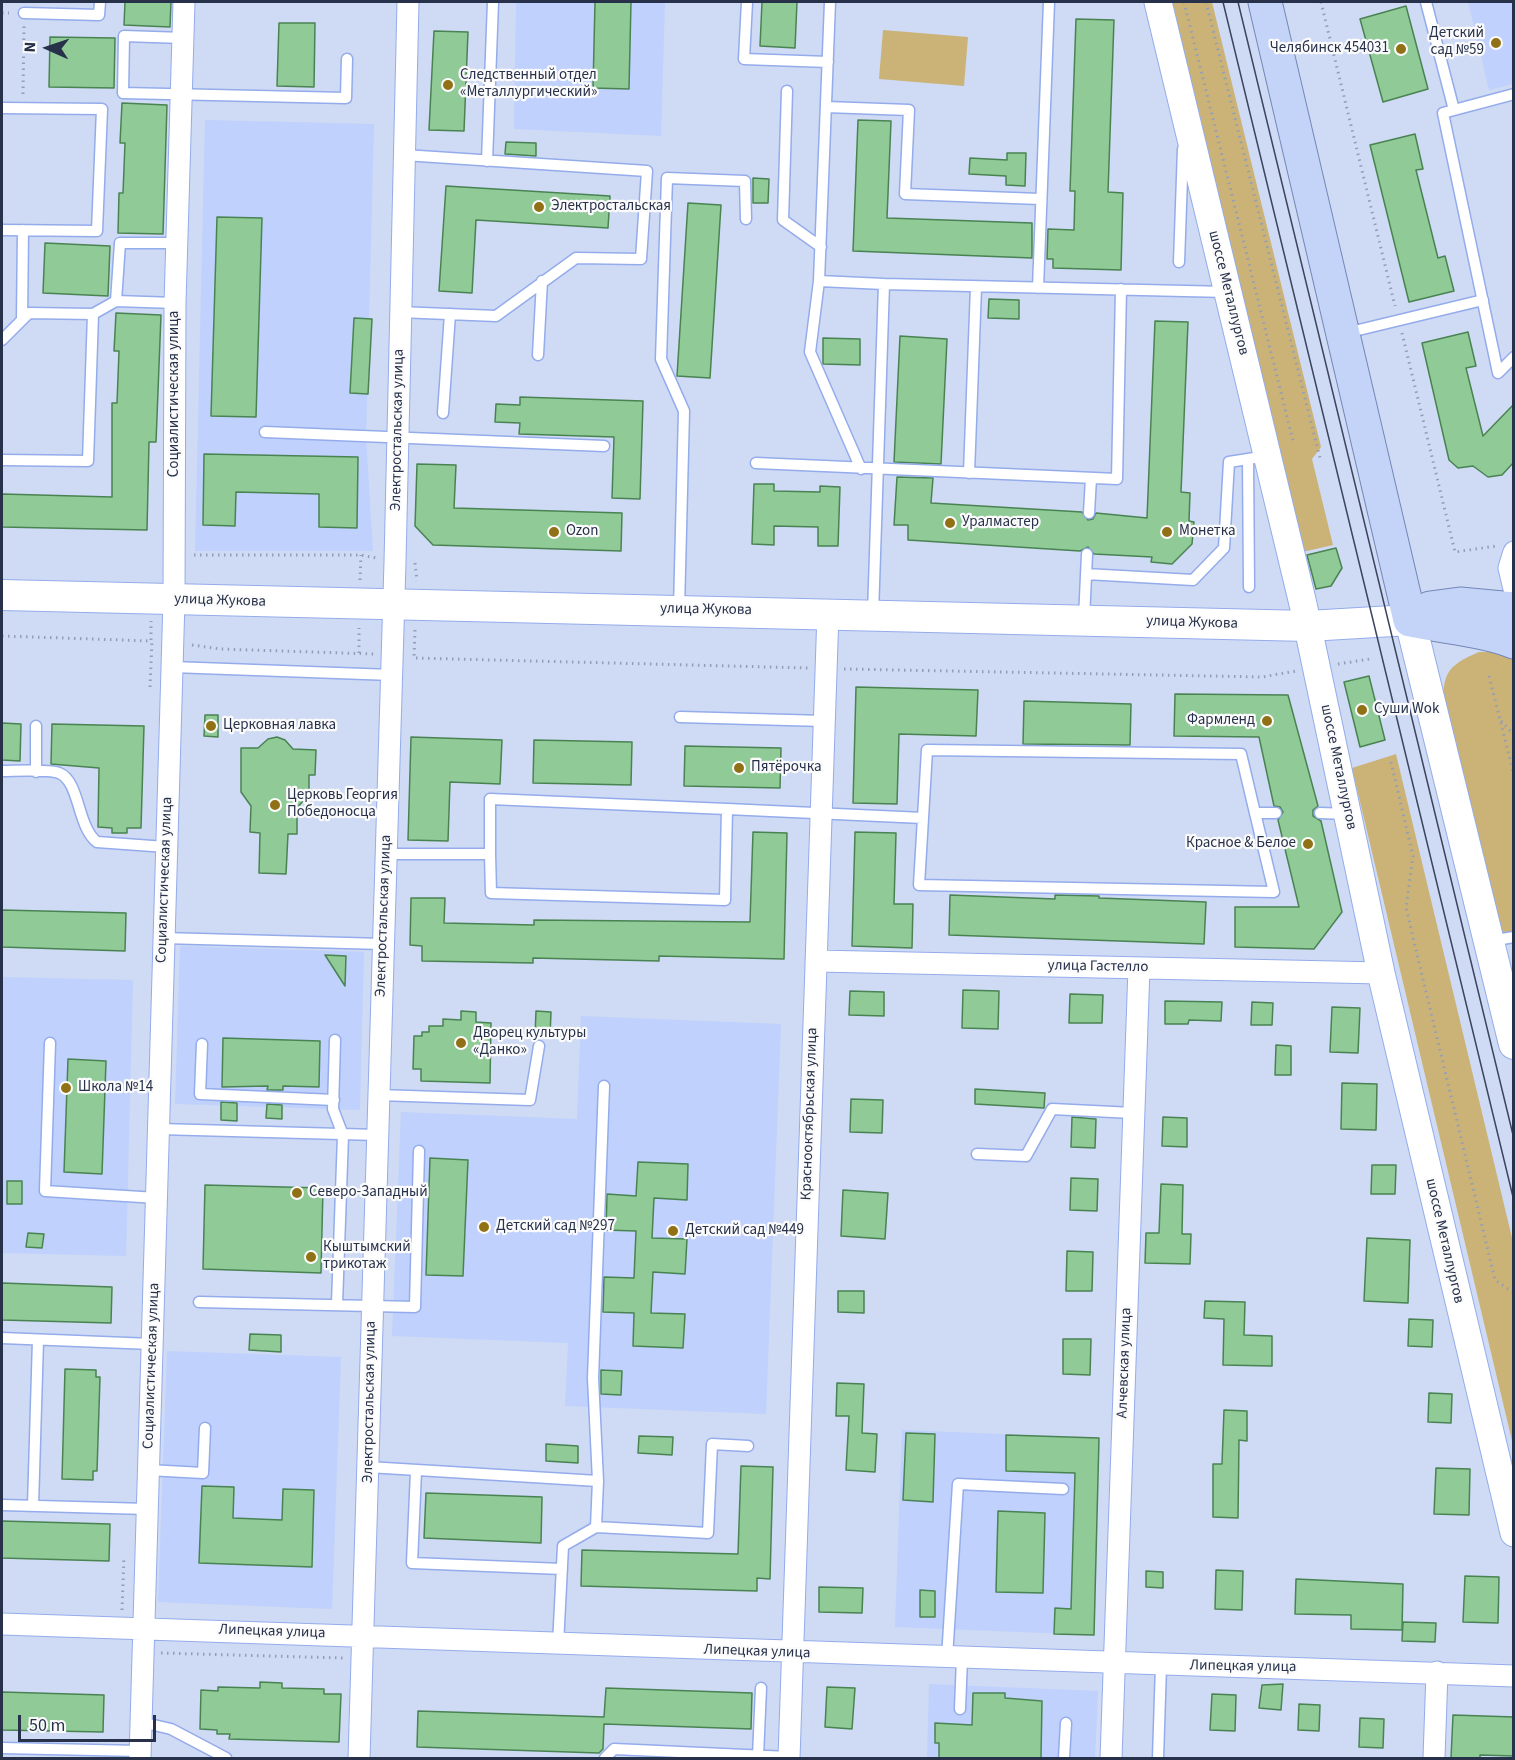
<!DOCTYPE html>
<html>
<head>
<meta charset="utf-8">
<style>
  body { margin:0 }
  #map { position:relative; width:1515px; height:1760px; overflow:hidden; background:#cfdaf4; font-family:"Source Sans 3",sans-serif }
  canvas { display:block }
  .frame { position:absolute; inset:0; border:3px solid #27314a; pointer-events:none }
  .north { position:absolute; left:18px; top:18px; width:60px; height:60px; -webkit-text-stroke:4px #fbfbfb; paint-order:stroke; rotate:273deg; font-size:16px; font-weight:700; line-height:24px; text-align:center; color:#27314a }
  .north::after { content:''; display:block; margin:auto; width:21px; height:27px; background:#27314a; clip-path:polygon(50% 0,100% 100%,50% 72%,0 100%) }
  .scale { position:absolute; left:18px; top:1715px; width:138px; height:27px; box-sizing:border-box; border:3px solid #27314a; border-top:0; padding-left:8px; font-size:18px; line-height:21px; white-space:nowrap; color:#27314a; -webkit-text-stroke:4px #fbfbfb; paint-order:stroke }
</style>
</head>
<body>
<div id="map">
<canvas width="1515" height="1760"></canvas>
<div class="frame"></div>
<div class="north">N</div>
<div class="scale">50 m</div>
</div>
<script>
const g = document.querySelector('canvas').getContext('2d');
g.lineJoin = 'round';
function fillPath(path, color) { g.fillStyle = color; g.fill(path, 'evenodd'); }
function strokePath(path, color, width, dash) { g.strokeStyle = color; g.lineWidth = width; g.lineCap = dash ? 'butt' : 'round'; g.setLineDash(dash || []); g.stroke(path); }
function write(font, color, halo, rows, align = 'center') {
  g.font = font + ' "Source Sans 3",sans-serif'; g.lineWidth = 4.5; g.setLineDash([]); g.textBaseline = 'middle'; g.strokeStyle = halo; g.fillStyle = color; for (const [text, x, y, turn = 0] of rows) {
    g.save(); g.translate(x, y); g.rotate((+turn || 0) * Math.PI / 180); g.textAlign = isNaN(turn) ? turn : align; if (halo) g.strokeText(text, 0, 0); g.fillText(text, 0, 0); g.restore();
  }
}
fillPath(new Path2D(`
  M516,2H665L661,136L514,129Z
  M1468,2H1513V84L1489,90Z
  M205,120L374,124L366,437L373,551H195Z
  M180,946L364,952L360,1110L175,1104Z
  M2,977L133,980L126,1256L2,1253Z
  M581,1016L781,1024L766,1414L565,1406L568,1343L392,1336L401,1112L577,1119Z
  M167,1351L341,1357L332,1609L158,1602Z
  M902,1430L1099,1438L1094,1635L895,1627Z
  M929,1684L1098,1691L1095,1758H927Z`), '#bfd1fc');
fillPath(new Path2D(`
  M1164,2H1212L1321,447L1312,459L1333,545L1298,553Z
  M883,30L968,37L964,86L879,79Z
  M1479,652H1502L1513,656V937L1498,940L1442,711C1444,674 1444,667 1479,652Z
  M1396,754L1513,1242V1445L1352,768Z`), '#cbb378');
const building = new Path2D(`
  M125,2H171L170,27L124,25Z
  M595,2H631L629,89L593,88Z
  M762,2H797L795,48L760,46Z
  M1406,6L1428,89L1383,102L1360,19Z
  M1076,19L1114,20L1108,192L1123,193L1121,270L1053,268V259H1047L1048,229L1074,230L1075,191H1070Z
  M279,23H315L314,87L277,86Z
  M434,31L468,32L464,131L429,130Z
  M50,37L115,38L114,88L49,87Z
  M122,103L167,105L163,234L118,233L119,193H123L125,143H120Z
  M858,120L891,121L887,218L1032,223V258L853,251Z
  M1415,134L1423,169L1416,170L1438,258L1445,256L1454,291L1409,302L1370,145Z
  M506,142L536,143V156L505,154Z
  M1007,153H1026L1025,186L1006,185V176L969,174L970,158L1007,160Z
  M753,178L769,179L768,203H753Z
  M446,186L610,196L608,228L476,220L472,293L439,291Z
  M688,203L721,205L710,378L677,376Z
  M217,217L262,218L256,417L211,416Z
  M45,243L110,246L108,296L43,293Z
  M989,299L1019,300V319L988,318Z
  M116,313L161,315L156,442H149L147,530L2,527V494L112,497V403H117L119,351H114Z
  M354,318L372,319L368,394L350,393Z
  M1155,321L1188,322L1181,492L1190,493L1189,521L1194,522L1192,544L1172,564L1151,562L1152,557L1094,554L1088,547L1080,551L908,540V525H894L897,477L933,478L931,503L1082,512L1088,520L1093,519L1096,513L1147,518Z
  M1468,332L1476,366L1466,368L1483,436L1514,404V462L1502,475L1488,477L1473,466L1458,468L1449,460L1422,343Z
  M900,336L947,339L941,464L894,462Z
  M823,338L860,339V365L823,364Z
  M520,397L643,401L640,499L612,498L614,437L519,434L520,423L495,422L496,404L520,405Z
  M204,454L358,457L357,528L319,527V494L236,492L235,526L203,525Z
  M417,464L456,465L454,508L622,513L621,551L433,545L415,526Z
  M754,484H774V491L820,492V486L840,487L838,546H818V527L774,526V545L752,544Z
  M1336,548L1342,568L1331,586L1316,589L1307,555Z
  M1369,676L1385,740L1360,747L1344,682Z
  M856,687L978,690L976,736L899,734L897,804L853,803Z
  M1175,694L1288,695L1318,806L1313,810V816L1321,821L1342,912L1314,949L1235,947V907H1299L1278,820L1283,812L1280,807L1274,806L1259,737L1174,736Z
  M1024,701L1131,704L1130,745L1023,744Z
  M205,715H218V737L204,736Z
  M2,723L21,724L20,761L2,760Z
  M52,724L144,726L141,828H127V833H112V828L98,827L99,768L51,764Z
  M277,737L285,740L293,749L316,750L315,775H309V794L297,808V834H288L286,874L259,873L260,833L250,832L251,806L241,792V748H258L268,739Z
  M411,737L502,740L500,784L450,782L448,841L408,840Z
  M534,740L632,742L631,785L533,783Z
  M685,746L781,748L780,788L684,786Z
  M753,832L787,833L784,959L659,956V961L533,958V963L422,961V946L410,945L411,898H445L444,923L534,925V920L750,922Z
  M855,832L896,833L894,904H913L912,948L852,946Z
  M950,895L1055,899V895L1099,896V898L1206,902L1204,944L949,935Z
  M2,910L126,913L125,951L2,947Z
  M325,955L346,956L345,986Z
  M963,990L999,991L998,1029L962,1028Z
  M850,991L884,992V1016L849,1015Z
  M1070,994L1103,995L1102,1023H1069Z
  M1165,1001L1222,1002L1221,1021L1189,1020L1188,1024H1165Z
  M1252,1002L1273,1003L1272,1025H1251Z
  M1332,1007L1360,1008L1358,1053L1330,1052Z
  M461,1011L476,1012V1022L491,1023L490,1083L421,1081V1069H413L414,1036H422V1032H429V1026H443V1019L461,1020Z
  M536,1011L551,1012L550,1036L535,1035Z
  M223,1038L320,1041L319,1087L283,1086V1090H267L268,1086L222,1087Z
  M1276,1045L1291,1046V1075H1275Z
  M68,1059L106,1061L102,1174L64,1172Z
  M1342,1083L1377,1084L1376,1130L1341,1129Z
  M975,1089L1045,1093L1044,1108L975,1104Z
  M851,1099L883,1100L882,1133L850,1132Z
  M221,1102L237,1103V1121L221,1120Z
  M267,1104L282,1105V1119L266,1118Z
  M1072,1117L1096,1119L1095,1148L1071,1147Z
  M1163,1117L1187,1118V1147L1162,1146Z
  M430,1158L468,1160L463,1276L426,1275Z
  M638,1162L688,1164L687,1200L654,1198L652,1238L687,1239L685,1274L653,1272L651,1313L685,1314L683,1348L633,1346L634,1313L603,1312L604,1277L634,1278L636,1231L606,1230L607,1194L636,1196Z
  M1372,1165H1396L1395,1194H1371Z
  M1071,1178L1098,1179L1097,1211L1070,1210Z
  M7,1181H22V1204H7Z
  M1161,1184L1183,1185L1182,1234H1191L1190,1264L1145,1263L1146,1233H1159Z
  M205,1185L323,1188L321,1273L203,1269Z
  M843,1190L888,1193L885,1239L841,1236Z
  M28,1233L44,1234L42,1248L26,1247Z
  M1367,1238L1410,1240L1408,1303L1364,1301Z
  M1067,1251L1093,1252L1092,1291H1066Z
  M2,1283L112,1287L111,1323L2,1320Z
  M838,1291H864V1313L838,1312Z
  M1205,1301L1245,1302L1244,1335L1272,1336V1366L1223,1365L1224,1319L1204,1318Z
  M1409,1319L1433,1320L1432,1347L1408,1346Z
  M250,1334L281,1335V1352L249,1350Z
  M1063,1339H1091L1090,1375L1063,1374Z
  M65,1369L96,1370V1377H100L97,1471H93V1480L62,1479Z
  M601,1370L622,1371L621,1395L601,1394Z
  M837,1383L864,1384L862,1433L877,1434L875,1472L846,1470L849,1416H836Z
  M1429,1393L1452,1394L1451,1423L1428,1422Z
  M1224,1410L1247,1411V1441L1239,1440L1238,1518L1213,1517V1464H1222Z
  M906,1433L935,1434L933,1502L903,1500Z
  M1006,1435L1099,1438L1094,1635L1054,1634L1055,1608L1071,1609L1075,1473L1006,1471Z
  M639,1436L673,1437L672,1455L638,1453Z
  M546,1444L578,1446V1463L546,1461Z
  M741,1466L773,1467L770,1579L757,1578V1591L581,1586L582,1550L738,1554Z
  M1436,1468L1470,1469L1469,1515L1434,1514Z
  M202,1486L234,1487L233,1518L282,1520L283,1489L314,1490L312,1567L199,1563Z
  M426,1493L542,1497L541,1543L424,1538Z
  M998,1511L1045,1513L1043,1593L996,1592Z
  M2,1521L110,1524L109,1561L2,1558Z
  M1216,1570L1243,1571L1242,1610L1215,1609Z
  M1146,1571L1163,1572V1588L1146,1587Z
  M1465,1576L1499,1577L1498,1623L1463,1622Z
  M1296,1579L1403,1584L1402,1630L1351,1629V1615L1295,1614Z
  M819,1587L863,1588L862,1613L819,1612Z
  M920,1590L935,1591V1617H920Z
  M1403,1622L1436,1623L1435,1642L1402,1641Z
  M260,1682L282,1683V1688L324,1689V1694H341L339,1742L229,1739L230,1734H217V1730L200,1729L201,1690L218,1691V1687L260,1688Z
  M1283,1684L1281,1710L1259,1708L1262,1685Z
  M827,1687L855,1688L852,1729L825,1727Z
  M606,1688L752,1693L751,1729L604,1724L603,1749L599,1753L417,1747L418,1711L604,1717Z
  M2,1692L104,1695L103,1732L2,1730Z
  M973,1693H1005V1698L1042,1701L1041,1758H939V1743H935V1723L972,1725Z
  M1212,1694L1236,1695L1235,1731L1210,1730Z
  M1299,1704L1320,1705L1319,1731L1298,1730Z
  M1453,1715L1514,1717V1756L1480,1755V1758H1451Z
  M1360,1718L1384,1719L1383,1748L1359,1747Z`);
fillPath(building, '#8fca97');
strokePath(building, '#4a8353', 1.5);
const service = new Path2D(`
  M747,2L744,59L828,62
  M830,2L819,281L884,284L873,614
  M1426,2L1454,110L1443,113L1498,373L1514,357
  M24,13L99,15L100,2
  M183,38L124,36L123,93L346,98L347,59
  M787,91L783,220L821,247
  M826,107L909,110L905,194L1040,199
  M2,108L102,109L97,231L2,230
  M1454,110L1514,94
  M487,161L493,2
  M1179,262L1183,149
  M819,281L810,352L861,469
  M884,284L1228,292
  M1038,288L1049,2
  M116,301L120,243H177
  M399,312L496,316L576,258L641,259L647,171L404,155
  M93,314L116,301L175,303
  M22,320L23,230
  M1346,333L1483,300
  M2,340L29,313L93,314L88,461L2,460
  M538,355L542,281
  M443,413L450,314
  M265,432L604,446
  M1248,459L1249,587
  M756,463L1117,479L1121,289
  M969,473L976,287
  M1089,513L1091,478
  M1086,574L1193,580L1224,548L1229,462L1267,456
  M679,609L684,411L661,359L667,178L745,181L746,219
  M1084,619L1087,554
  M172,667L392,675
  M680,717L824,721
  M2,771C16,771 47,769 59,773C80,781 77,827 97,842L166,847
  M36,772V726
  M1320,813L1347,814
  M923,818L927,750L1241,754L1255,813H1276
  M386,854H490L491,893L725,900L727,809L923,818L919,885L1274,892L1255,813
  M490,854V799L727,809
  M163,938L383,944
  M1490,941L1514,937
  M335,1040L333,1109L343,1135L337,1304
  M50,1043L45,1191L157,1198
  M202,1044L200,1094L334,1100
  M378,1095L530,1100L539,1046
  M159,1129L377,1135
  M977,1154L1026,1156L1052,1109L1133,1113
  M199,1302L415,1307L419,1151
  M2,1338L152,1344
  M368,1467L598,1481L596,1527L708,1533L712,1444L748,1446
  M148,1470L203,1473L205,1428
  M416,1471L412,1563L562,1569
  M598,1481L593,1378L604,1086
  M2,1505L147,1509
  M33,1506L38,1340
  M558,1645L563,1546L596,1527
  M947,1658L958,1484L1063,1489
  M960,1709L962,1658
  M141,1722L171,1729L226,1758
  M2,1748L140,1751
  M758,1756L761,1688
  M605,1758L614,1749L789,1757
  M1064,1758L1066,1723
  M1158,1758L1161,1665`);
const minor = new Path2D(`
  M1514,552L1509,568L1514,589
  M816,961L1381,973
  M2,1624L1514,1676
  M140,1758L174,600L175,303L184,2
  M359,1758L395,562L408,2
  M789,1758L828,613
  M1111,1758L1139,968
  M1434,1758L1437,1672`);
const tertiary = new Path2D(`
  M1158,2L1303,604L1381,973L1514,1533`);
const secondary = new Path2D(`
  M2,595L1308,626L1410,620L1514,1044`);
const primary = new Path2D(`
  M1265,2L1410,620
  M1410,620L1430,608L1460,604L1514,609
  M1410,620C1442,627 1485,630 1514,642`);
strokePath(service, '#94aceb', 13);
strokePath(minor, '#94aceb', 23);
strokePath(tertiary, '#94aceb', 29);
strokePath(secondary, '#94aceb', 32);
strokePath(primary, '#7387b8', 35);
strokePath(new Path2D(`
  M1184,2L1293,441
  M1206,2L1320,458
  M1321,2L1395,306
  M2,13H9
  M23,94L24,26
  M1402,333L1455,552L1496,546
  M194,555H361L376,558
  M415,563L417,581
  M360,580L361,555
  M415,630L414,658L808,668
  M2,636L151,641V621
  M192,645L220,649L374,654
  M359,653V628
  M1338,664L1370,659
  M844,669L1262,677L1296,671
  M1489,676L1514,775
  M150,687L152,641
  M1501,721L1514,735
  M1391,762L1413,856L1406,908L1495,1280L1514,1293
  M122,1610L124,1557
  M161,1653L343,1658`), '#929db6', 3, [1.5, 4.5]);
strokePath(service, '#fff', 10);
strokePath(minor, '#fff', 21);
strokePath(tertiary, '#fff', 27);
strokePath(secondary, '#fff', 30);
strokePath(primary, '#c4d3f8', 33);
strokePath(new Path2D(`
  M1223,2L1514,1201
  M1238,2L1514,1139`), '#3b455e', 1.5);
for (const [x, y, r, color] of [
  [1496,43,6,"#907116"],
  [1401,49,6,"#907116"],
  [448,85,6,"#907116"],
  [539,207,6,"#907116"],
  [950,523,6,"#907116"],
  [554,532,6,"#907116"],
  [1167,532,6,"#907116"],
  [1362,710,6,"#907116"],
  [1267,721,6,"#907116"],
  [211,726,6,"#907116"],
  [739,768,6,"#907116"],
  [275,805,6,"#907116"],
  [1308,844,6,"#907116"],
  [461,1043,6,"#907116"],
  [66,1088,6,"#907116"],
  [297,1193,6,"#907116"],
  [484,1227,6,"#907116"],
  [673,1231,6,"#907116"],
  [311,1257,6,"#907116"]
]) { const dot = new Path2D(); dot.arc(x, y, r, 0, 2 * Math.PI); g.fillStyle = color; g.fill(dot); strokePath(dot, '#fbfbfb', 2); }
write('15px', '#27314a', '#fbfbfb', [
  ["Детский",1484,34,"right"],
  ["сад №59",1484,51,"right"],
  ["Челябинск 454031",1389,49,"right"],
  ["Следственный отдел",460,76],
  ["«Металлургический»",460,93],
  ["Электростальская",551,207],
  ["Уралмастер",962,523],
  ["Ozon",566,532],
  ["Монетка",1179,532],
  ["Суши Wok",1374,710],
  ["Фармленд",1255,721,"right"],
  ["Церковная лавка",223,726],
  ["Пятёрочка",751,768],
  ["Церковь Георгия",287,796],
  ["Победоносца",287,813],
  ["Красное & Белое",1296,844,"right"],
  ["Дворец культуры",473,1034],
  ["«Данко»",473,1051],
  ["Школа №14",78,1088],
  ["Северо-Западный",309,1193],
  ["Детский сад №297",496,1227],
  ["Детский сад №449",685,1231],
  ["Кыштымский",323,1248],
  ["трикотаж",323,1265]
], 'left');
write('15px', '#27314a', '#fbfbfb', [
  ["шоссе Металлургов",1228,293,76],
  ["Социалистическая улица",175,394,-90],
  ["Электростальская улица",398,430,-89],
  ["улица Жукова",220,601,2],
  ["улица Жукова",706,610,1],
  ["улица Жукова",1192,623,2],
  ["шоссе Металлургов",1338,767,78],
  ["Социалистическая улица",165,880,-88],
  ["Электростальская улица",384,916,-88],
  ["улица Гастелло",1098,967,1],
  ["Краснооктябрьская улица",810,1114,-88],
  ["шоссе Металлургов",1444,1241,77],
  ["Алчевская улица",1125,1363,-88],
  ["Социалистическая улица",152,1366,-88],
  ["Электростальская улица",370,1402,-89],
  ["Липецкая улица",272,1632,2],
  ["Липецкая улица",757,1652,2],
  ["Липецкая улица",1243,1667,1]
]);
</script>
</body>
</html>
